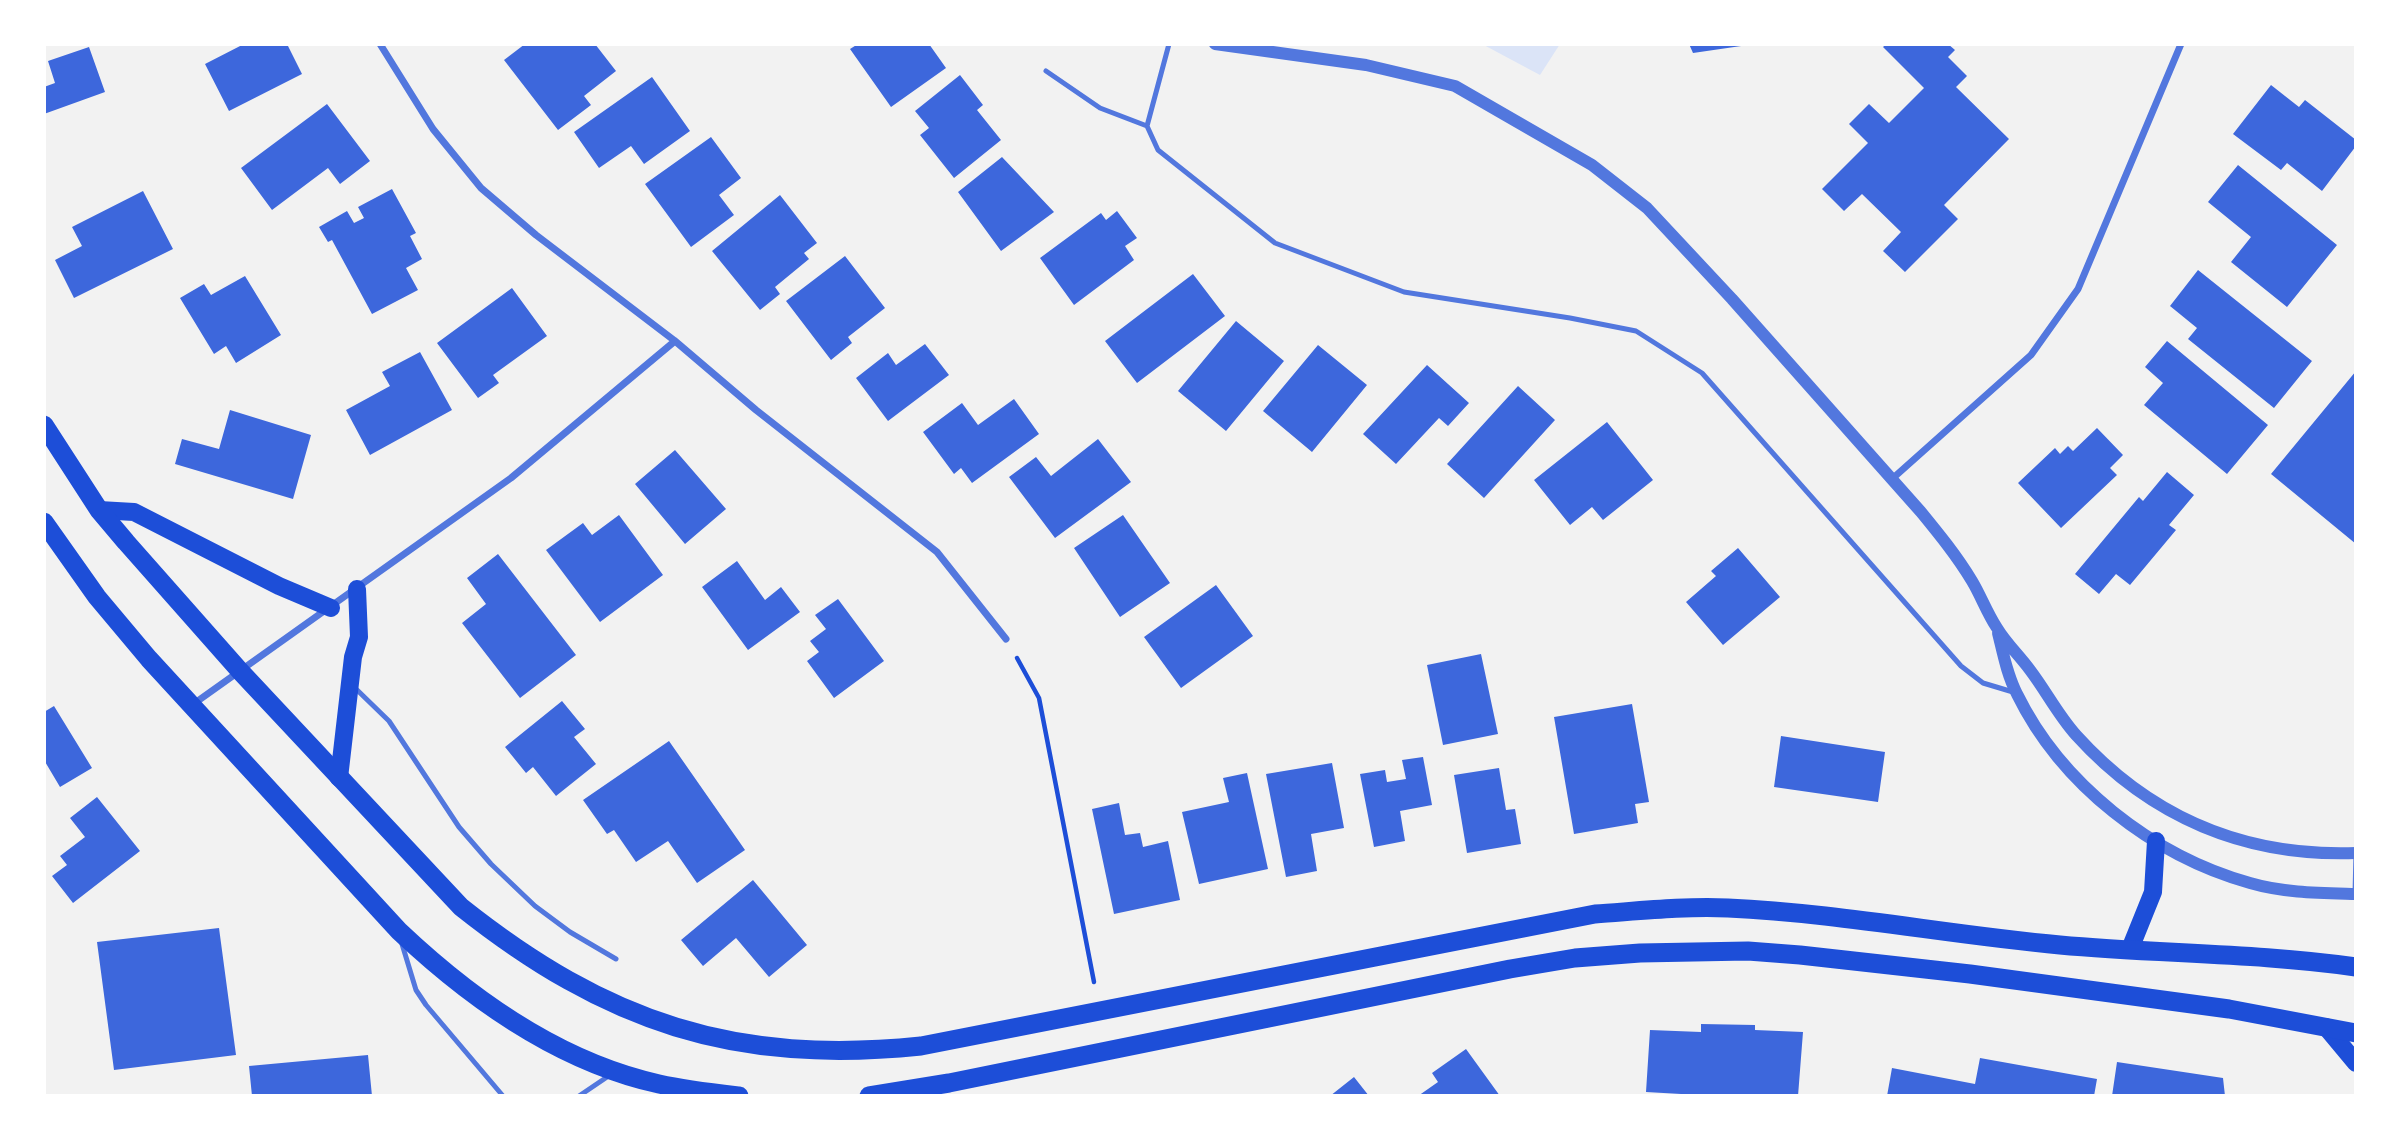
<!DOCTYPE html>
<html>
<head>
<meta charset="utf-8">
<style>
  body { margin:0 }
  #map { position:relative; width:2400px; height:1140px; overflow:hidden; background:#f2f2f2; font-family:Rubik,sans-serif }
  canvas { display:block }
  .frame { position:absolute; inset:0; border:46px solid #fff; pointer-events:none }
</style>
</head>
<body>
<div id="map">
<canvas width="2400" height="1140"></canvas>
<div class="frame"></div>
</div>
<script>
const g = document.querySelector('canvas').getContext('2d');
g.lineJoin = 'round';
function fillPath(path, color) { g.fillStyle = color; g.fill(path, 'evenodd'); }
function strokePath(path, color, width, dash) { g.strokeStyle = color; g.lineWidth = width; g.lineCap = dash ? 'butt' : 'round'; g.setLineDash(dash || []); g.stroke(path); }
fillPath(new Path2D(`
  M1482,44H1560L1540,75Z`), '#dbe4f7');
fillPath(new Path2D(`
  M244,44H287L302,74L229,111L205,64Z
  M525,44H595L616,71L584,96L591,105L558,130L504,60Z
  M858,44H929L946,68L891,107L850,49Z
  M1689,44H1748V45L1693,53Z
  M1886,44H1948L1955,50L1948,57L1967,76L1956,87L2009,139L1944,205L1958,219L1905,272L1883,251L1901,232L1862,194L1844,211L1822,189L1868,143L1849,124L1869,104L1889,123L1924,88L1883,47Z
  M89,47L105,92L44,114V87L55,83L48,61Z
  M960,75L983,105L977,110L1001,140L954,178L920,135L929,128L915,111Z
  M652,77L690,131L644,164L631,146L599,168L574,132Z
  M2271,85L2299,107L2305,100L2356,140V146L2322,191L2287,163L2281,170L2233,134Z
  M327,104L370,161L340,184L328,168L272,210L241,168Z
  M711,137L741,178L719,195L734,215L691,247L645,184Z
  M1002,157L1054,212L1001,251L958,192Z
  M2238,165L2337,245L2287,307L2231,262L2251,237L2208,202Z
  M392,189L416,233L410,236L422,259L406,268L418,290L372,314L332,240L328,242L319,227L347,211L354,223L364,218L358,207Z
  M143,191L173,249L74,298L55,260L82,246L72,227Z
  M780,195L817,243L804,253L809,259L775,287L780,294L760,310L712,251Z
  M1117,211L1137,238L1125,246L1134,260L1074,305L1040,258L1101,213L1106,220Z
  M845,256L885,308L848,337L852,343L831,360L786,301Z
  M2198,270L2312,361L2274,408L2188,339L2197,328L2170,306Z
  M1193,274L1225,316L1137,383L1105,341Z
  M245,276L281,335L236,363L226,346L214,354L180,298L204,284L211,295Z
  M512,288L547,336L493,375L499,383L478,398L437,343Z
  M1236,321L1284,361L1226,431L1178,391Z
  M2167,341L2268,425L2227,474L2144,405L2163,383L2145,367Z
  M925,344L949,375L888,421L856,378L888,353L896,365Z
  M1318,345L1367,385L1312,452L1263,411Z
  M420,352L452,410L370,455L346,410L390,386L382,372Z
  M1427,365L1469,403L1448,426L1439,418L1396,464L1363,434Z
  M2356,371V544L2271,474Z
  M1518,386L1555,420L1484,498L1447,464Z
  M1014,399L1039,434L972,483L961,468L954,474L923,432L962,403L978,425Z
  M230,410L311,435L293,499L175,464L182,439L219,449Z
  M1607,422L1653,480L1603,520L1592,507L1570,525L1534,480Z
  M2097,428L2123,455L2110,468L2117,475L2061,528L2018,483L2055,448L2060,454L2068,446L2073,451Z
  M1098,439L1131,482L1055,538L1009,477L1036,457L1051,476Z
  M675,450L726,509L685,544L635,484Z
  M2167,472L2194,495L2169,525L2176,530L2130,585L2116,574L2099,594L2075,574L2139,497L2143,501Z
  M619,515L663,575L600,622L546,550L583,523L592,535Z
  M1123,515L1170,583L1120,617L1074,548Z
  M1738,548L1780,597L1723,645L1686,602L1716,576L1711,571Z
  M498,554L576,655L520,698L462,623L486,604L467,578Z
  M737,561L765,600L781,587L800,612L748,650L702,587Z
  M1216,585L1253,636L1181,688L1144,637Z
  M838,599L884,661L834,698L807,661L819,652L810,641L826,629L815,615Z
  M1481,654L1498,734L1443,745L1427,665Z
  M562,701L585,729L574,737L596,764L556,796L533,767L526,773L505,747Z
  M1632,704L1649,802L1635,804L1638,823L1574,834L1554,717Z
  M54,706L92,768L60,787L44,760V712Z
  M1781,736L1885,752L1878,802L1774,787Z
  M669,741L745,850L697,883L668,841L636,862L614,830L607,834L583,800Z
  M1423,757L1432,805L1400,811L1405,841L1374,847L1360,774L1385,770L1387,782L1406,779L1402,760Z
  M1332,763L1344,828L1311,834L1317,871L1286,877L1266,774Z
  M1499,768L1506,810L1515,809L1521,844L1467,853L1454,775Z
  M1247,773L1268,869L1199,884L1182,812L1229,802L1223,778Z
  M97,797L140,851L73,903L52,876L67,865L60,856L85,837L70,818Z
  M1119,803L1125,835L1140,833L1143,847L1168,841L1180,900L1114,914L1092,809Z
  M753,880L807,945L769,977L736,938L703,966L681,940Z
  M219,928L236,1055L114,1070L97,942Z
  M1701,1024L1755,1025V1030L1803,1032L1798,1096H1716L1646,1092L1650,1030L1701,1032Z
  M1466,1049L1500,1096H1418L1438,1082L1432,1073Z
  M368,1055L372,1096H252L249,1066Z
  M1980,1058L2097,1079L2094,1096H1887L1892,1068L1975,1084Z
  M2117,1062L2223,1078L2225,1096H2112Z
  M1354,1077L1369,1096H1330Z`), '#3d67dc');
strokePath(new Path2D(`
  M1017,658L1039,698L1094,982`), '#1d4ed8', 4.5);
strokePath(new Path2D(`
  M1169,44L1147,126L1158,150L1275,243L1404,292L1570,318L1636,331L1702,373L1961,666L1983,683L2013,692
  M1046,71L1100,108L1147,126
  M354,687L389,721L459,827L491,864L535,906L570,932L616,959
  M2355,894L2356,852
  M402,944L416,990L426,1005L503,1096
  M579,1096L610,1075`), '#5277de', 5);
strokePath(new Path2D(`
  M380,44L433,129L481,188L536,235L675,341L756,410L937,552L1006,639
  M1892,479L2031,355L2078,289L2181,44
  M192,705L511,478L675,341`), '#5277de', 7);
strokePath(new Path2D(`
  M1215,44L1366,65L1455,86L1592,165L1647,208L1732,299L1921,512C1939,534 1957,556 1972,581C1981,596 1987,613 1997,628C2006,643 2019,655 2030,670C2046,691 2058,715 2076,735C2151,818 2246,857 2356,853
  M1998,633C2003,653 2007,675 2017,694C2061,784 2153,856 2250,883C2284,893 2321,893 2356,894`), '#5277de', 12);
strokePath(new Path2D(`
  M99,510L134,512L279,586L331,608
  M339,778L353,657L359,637L357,589
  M2130,949L2153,892L2156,841
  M2326,1027L2356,1063`), '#1d4ed8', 18);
strokePath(new Path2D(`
  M44,425L99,510L126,542L240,671L461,907C607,1023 735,1065 921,1046L1595,914C1639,911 1684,906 1728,908C1839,913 1949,935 2060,945C2159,954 2258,953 2356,967
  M44,522L97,597L149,659L399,931C472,1000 559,1062 659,1084C686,1090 713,1093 739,1096
  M869,1096L949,1083L1510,969L1575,958L1640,953L1748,951L1800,955L1970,974L2229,1009L2356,1033`), '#1d4ed8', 19);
</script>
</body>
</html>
